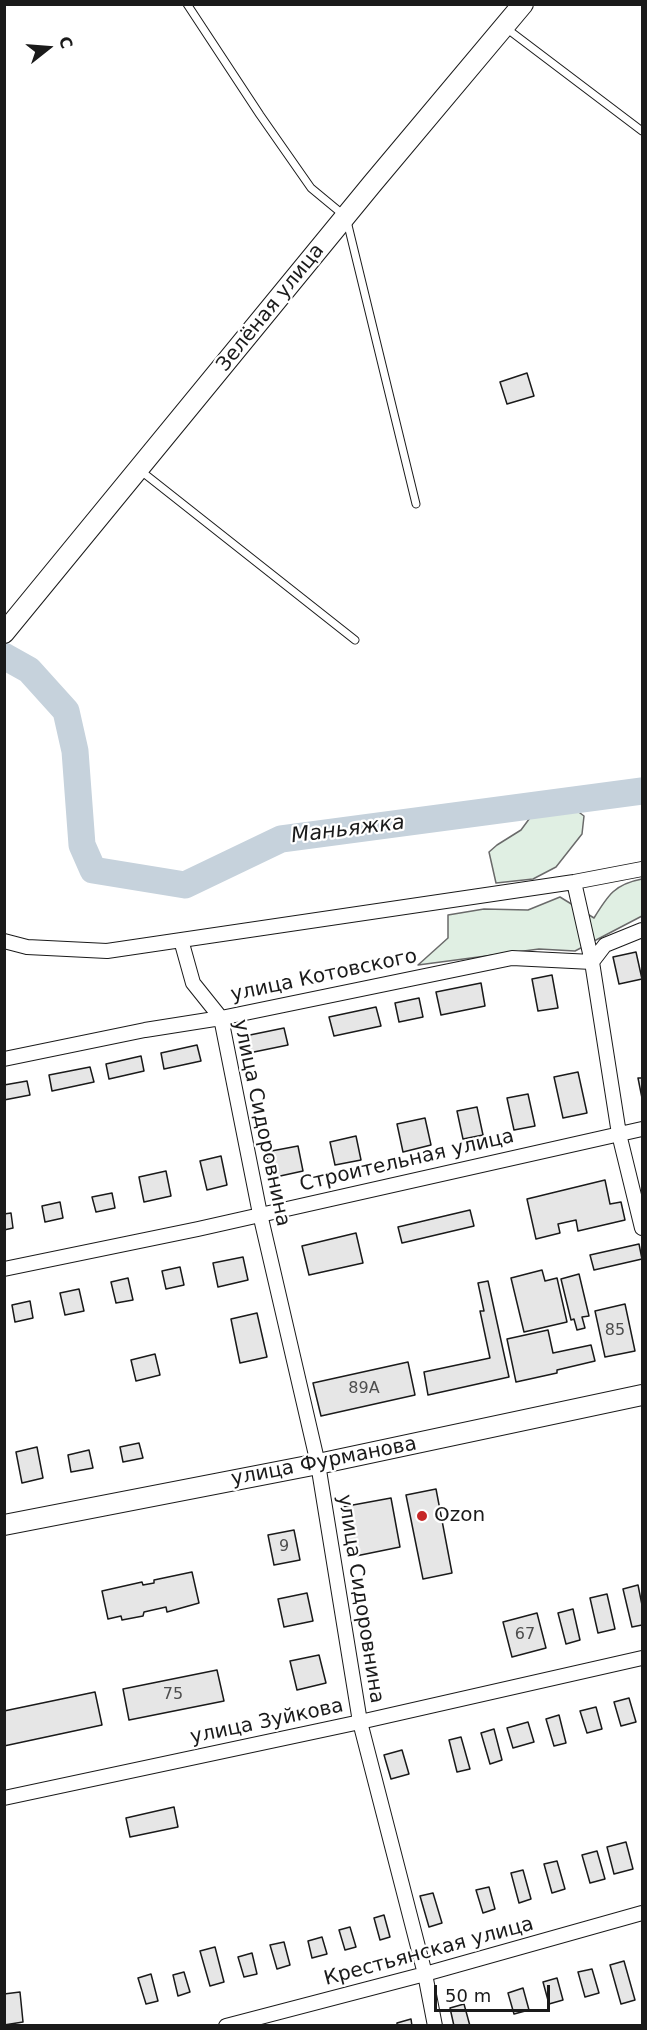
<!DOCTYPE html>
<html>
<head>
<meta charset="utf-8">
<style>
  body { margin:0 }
  #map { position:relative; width:647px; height:2030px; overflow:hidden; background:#fff; font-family:"DejaVu Sans",sans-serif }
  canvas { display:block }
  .frame { position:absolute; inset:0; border:6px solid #1a1a1a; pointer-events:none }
  .north { position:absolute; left:18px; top:18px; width:60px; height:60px; -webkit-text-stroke:4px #fff; paint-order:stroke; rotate:73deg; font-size:16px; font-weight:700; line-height:24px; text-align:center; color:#1a1a1a }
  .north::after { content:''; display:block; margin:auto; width:21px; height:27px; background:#1a1a1a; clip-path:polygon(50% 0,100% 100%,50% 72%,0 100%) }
  .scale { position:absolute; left:434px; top:1985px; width:116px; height:27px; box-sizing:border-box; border:3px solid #1a1a1a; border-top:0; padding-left:8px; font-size:18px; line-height:21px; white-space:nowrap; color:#1a1a1a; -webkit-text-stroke:4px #fff; paint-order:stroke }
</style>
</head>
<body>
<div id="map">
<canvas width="647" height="2030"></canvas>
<div class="frame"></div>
<div class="north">С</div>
<div class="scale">50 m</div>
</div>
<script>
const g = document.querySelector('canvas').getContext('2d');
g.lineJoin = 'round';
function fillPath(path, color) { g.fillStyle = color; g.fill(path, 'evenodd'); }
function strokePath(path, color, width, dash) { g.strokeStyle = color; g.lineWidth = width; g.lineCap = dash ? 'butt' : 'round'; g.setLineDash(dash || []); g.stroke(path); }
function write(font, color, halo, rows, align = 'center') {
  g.font = font + ' "DejaVu Sans",sans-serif'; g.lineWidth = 4.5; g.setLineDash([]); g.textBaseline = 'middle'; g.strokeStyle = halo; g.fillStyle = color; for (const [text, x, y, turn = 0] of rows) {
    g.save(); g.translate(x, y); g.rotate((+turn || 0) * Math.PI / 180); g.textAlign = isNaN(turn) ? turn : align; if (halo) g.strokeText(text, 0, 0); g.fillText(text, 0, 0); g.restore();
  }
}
const green = new Path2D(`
  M572,807L584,816L582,834L556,867L533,879L496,883L489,852L497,845L521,830L535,811Z
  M642,879V916L575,951L539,949L418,965L448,938V915L484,909L528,910L560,897L594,918C608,895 615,884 642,879Z`);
fillPath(green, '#e0efe3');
strokePath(green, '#6a6a6a', 1.5);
strokePath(new Path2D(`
  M4,656L29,670L66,711L75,751L82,845L93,870L185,885L281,839L642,791`), '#c6d2dc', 27);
const building = new Path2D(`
  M527,373L534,396L507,404L500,382Z
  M636,952L642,979L619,984L613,957Z
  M552,975L558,1008L538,1011L532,979Z
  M481,983L485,1006L441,1015L436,992Z
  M419,998L423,1017L399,1022L395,1003Z
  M376,1007L381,1026L334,1036L329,1017Z
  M284,1028L288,1045L249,1053L245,1036Z
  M197,1045L201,1061L164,1069L161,1053Z
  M141,1056L144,1071L109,1079L106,1064Z
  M90,1067L94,1082L52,1091L49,1075Z
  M578,1072L587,1113L563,1118L554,1077Z
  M638,1078H642V1098Z
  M27,1081L30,1095L4,1100V1085Z
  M528,1094L535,1126L514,1130L507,1098Z
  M477,1107L483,1135L463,1139L457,1111Z
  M425,1118L431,1145L403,1152L397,1124Z
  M356,1136L361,1160L335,1165L330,1142Z
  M298,1146L303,1171L271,1178L266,1152Z
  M221,1156L227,1185L207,1190L200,1161Z
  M166,1171L171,1196L144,1202L139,1177Z
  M605,1180L610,1204L621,1202L625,1220L578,1231L576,1220L558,1224L560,1233L536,1239L527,1199Z
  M112,1193L115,1208L96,1212L92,1197Z
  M60,1202L63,1218L45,1222L42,1206Z
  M470,1210L474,1226L402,1243L398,1227Z
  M11,1213L13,1228L4,1230V1214Z
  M356,1233L363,1263L309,1275L302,1246Z
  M639,1244L642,1259L594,1270L590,1255Z
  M243,1257L248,1280L218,1287L213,1263Z
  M180,1267L184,1285L166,1289L162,1271Z
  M542,1270L545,1281L557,1278L567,1322L524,1332L511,1278Z
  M579,1274L589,1316L582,1317L585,1328L577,1330L574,1319L571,1320L561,1279Z
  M128,1278L133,1300L116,1303L111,1282Z
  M488,1281L509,1377L428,1395L424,1372L490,1358L480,1311H484L478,1283Z
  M79,1289L84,1311L65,1315L60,1293Z
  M30,1301L33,1318L15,1322L12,1305Z
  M625,1304L635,1351L605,1357L595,1311Z
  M257,1313L267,1357L240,1363L231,1319Z
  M548,1330L553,1353L591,1345L595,1361L557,1370V1373L516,1382L507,1339Z
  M155,1354L160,1375L136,1381L131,1360Z
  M408,1362L415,1395L321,1416L313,1383Z
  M139,1443L143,1458L123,1462L120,1447Z
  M37,1447L43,1478L22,1483L16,1452Z
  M89,1450L93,1468L71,1472L68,1455Z
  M436,1489L452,1573L423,1579L406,1495Z
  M391,1498L400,1547L351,1557L342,1507Z
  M294,1530L300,1560L274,1565L268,1535Z
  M192,1572L199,1603L167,1612L166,1607L144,1612L143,1616L122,1620L121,1616L108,1619L102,1591L142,1582L143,1585L154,1583V1580Z
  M638,1585L642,1605V1625L632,1627L623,1589Z
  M307,1593L313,1621L284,1627L278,1599Z
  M607,1594L615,1629L598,1633L590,1598Z
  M573,1609L580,1640L566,1644L558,1613Z
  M537,1613L546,1648L512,1657L503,1622Z
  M319,1655L326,1683L297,1690L290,1661Z
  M217,1670L224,1701L129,1720L123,1689Z
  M95,1692L102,1725L4,1746V1711Z
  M629,1698L636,1722L621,1726L614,1702Z
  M596,1707L602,1729L587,1733L580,1711Z
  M559,1715L566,1743L554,1746L546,1719Z
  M528,1722L534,1742L513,1748L507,1728Z
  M494,1729L502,1760L490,1764L481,1733Z
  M461,1737L470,1769L457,1772L449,1740Z
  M402,1750L409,1774L391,1779L384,1755Z
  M174,1807L178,1827L130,1837L126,1818Z
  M626,1842L633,1869L614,1874L607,1847Z
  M597,1851L605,1879L590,1883L582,1855Z
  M557,1861L565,1889L552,1893L544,1864Z
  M523,1870L531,1899L519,1903L511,1873Z
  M489,1887L495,1909L483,1913L476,1890Z
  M433,1893L442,1923L429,1927L420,1896Z
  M384,1915L390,1937L380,1940L374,1918Z
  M350,1927L356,1947L345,1950L339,1930Z
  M322,1937L327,1954L312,1958L308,1941Z
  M284,1942L290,1965L277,1969L270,1945Z
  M215,1947L224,1982L210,1986L200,1951Z
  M252,1953L257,1974L244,1977L238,1957Z
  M624,1961L635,2000L621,2004L610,1965Z
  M592,1969L599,1993L585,1997L578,1972Z
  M184,1972L190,1992L178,1996L173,1975Z
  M151,1974L158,2001L146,2004L138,1978Z
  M557,1978L563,2000L549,2004L543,1982Z
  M523,1988L529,2010L514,2014L508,1993Z
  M20,1992L23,2022L4,2025V1994Z
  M464,2004L470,2026H454L450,2008Z
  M411,2019L412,2026H397V2023Z`);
fillPath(building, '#e6e6e6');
strokePath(building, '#1a1a1a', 1.5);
const lane = new Path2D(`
  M187,4L260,115L311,188L346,217L416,504
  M506,28L642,131
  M141,471L355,640`);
const street = new Path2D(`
  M574,882L592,962L619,1134L642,1228
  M181,940L193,983L221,1018L260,1214L318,1464L360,1722L425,1974L435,2026
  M4,941L27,947L107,951L574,882L642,869
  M4,1059L145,1030L221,1018L512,958L592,962L605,945L642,930
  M4,1269L198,1229L642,1129
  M4,1798L360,1722L642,1658
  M226,2026L425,1974L642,1913`);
const secondary = new Path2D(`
  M4,633L372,184L523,4
  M4,1525L318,1464L642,1395`);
strokePath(lane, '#1a1a1a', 9);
strokePath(street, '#1a1a1a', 16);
strokePath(secondary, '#1a1a1a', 22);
strokePath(lane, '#fff', 7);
strokePath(street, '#fff', 14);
strokePath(secondary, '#fff', 20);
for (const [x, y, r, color] of [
  [422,1516,6,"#c62828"]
]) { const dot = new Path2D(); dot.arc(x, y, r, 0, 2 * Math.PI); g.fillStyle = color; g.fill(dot); strokePath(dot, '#fff', 2); }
write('16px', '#4d4d4d', null, [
  ["85",615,1331],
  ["89А",364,1389],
  ["9",284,1547],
  ["67",525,1635],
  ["75",173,1695]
]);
write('20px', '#1a1a1a', '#fff', [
  ["Зелёная улица",271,308,-51],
  ["улица Котовского",324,976,-12],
  ["улица Сидоровнина",261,1123,78],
  ["Строительная улица",407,1161,-13],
  ["улица Фурманова",324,1462,-11],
  ["улица Сидоровнина",360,1599,81],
  ["улица Зуйкова",267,1722,-12],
  ["Крестьянская улица",429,1952,-15]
]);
write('20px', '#1a1a1a', '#fff', [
  ["Ozon",434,1516]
], 'left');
write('italic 21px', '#1a1a1a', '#fff', [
  ["Маньяжка",348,830,-7]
]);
</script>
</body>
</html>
